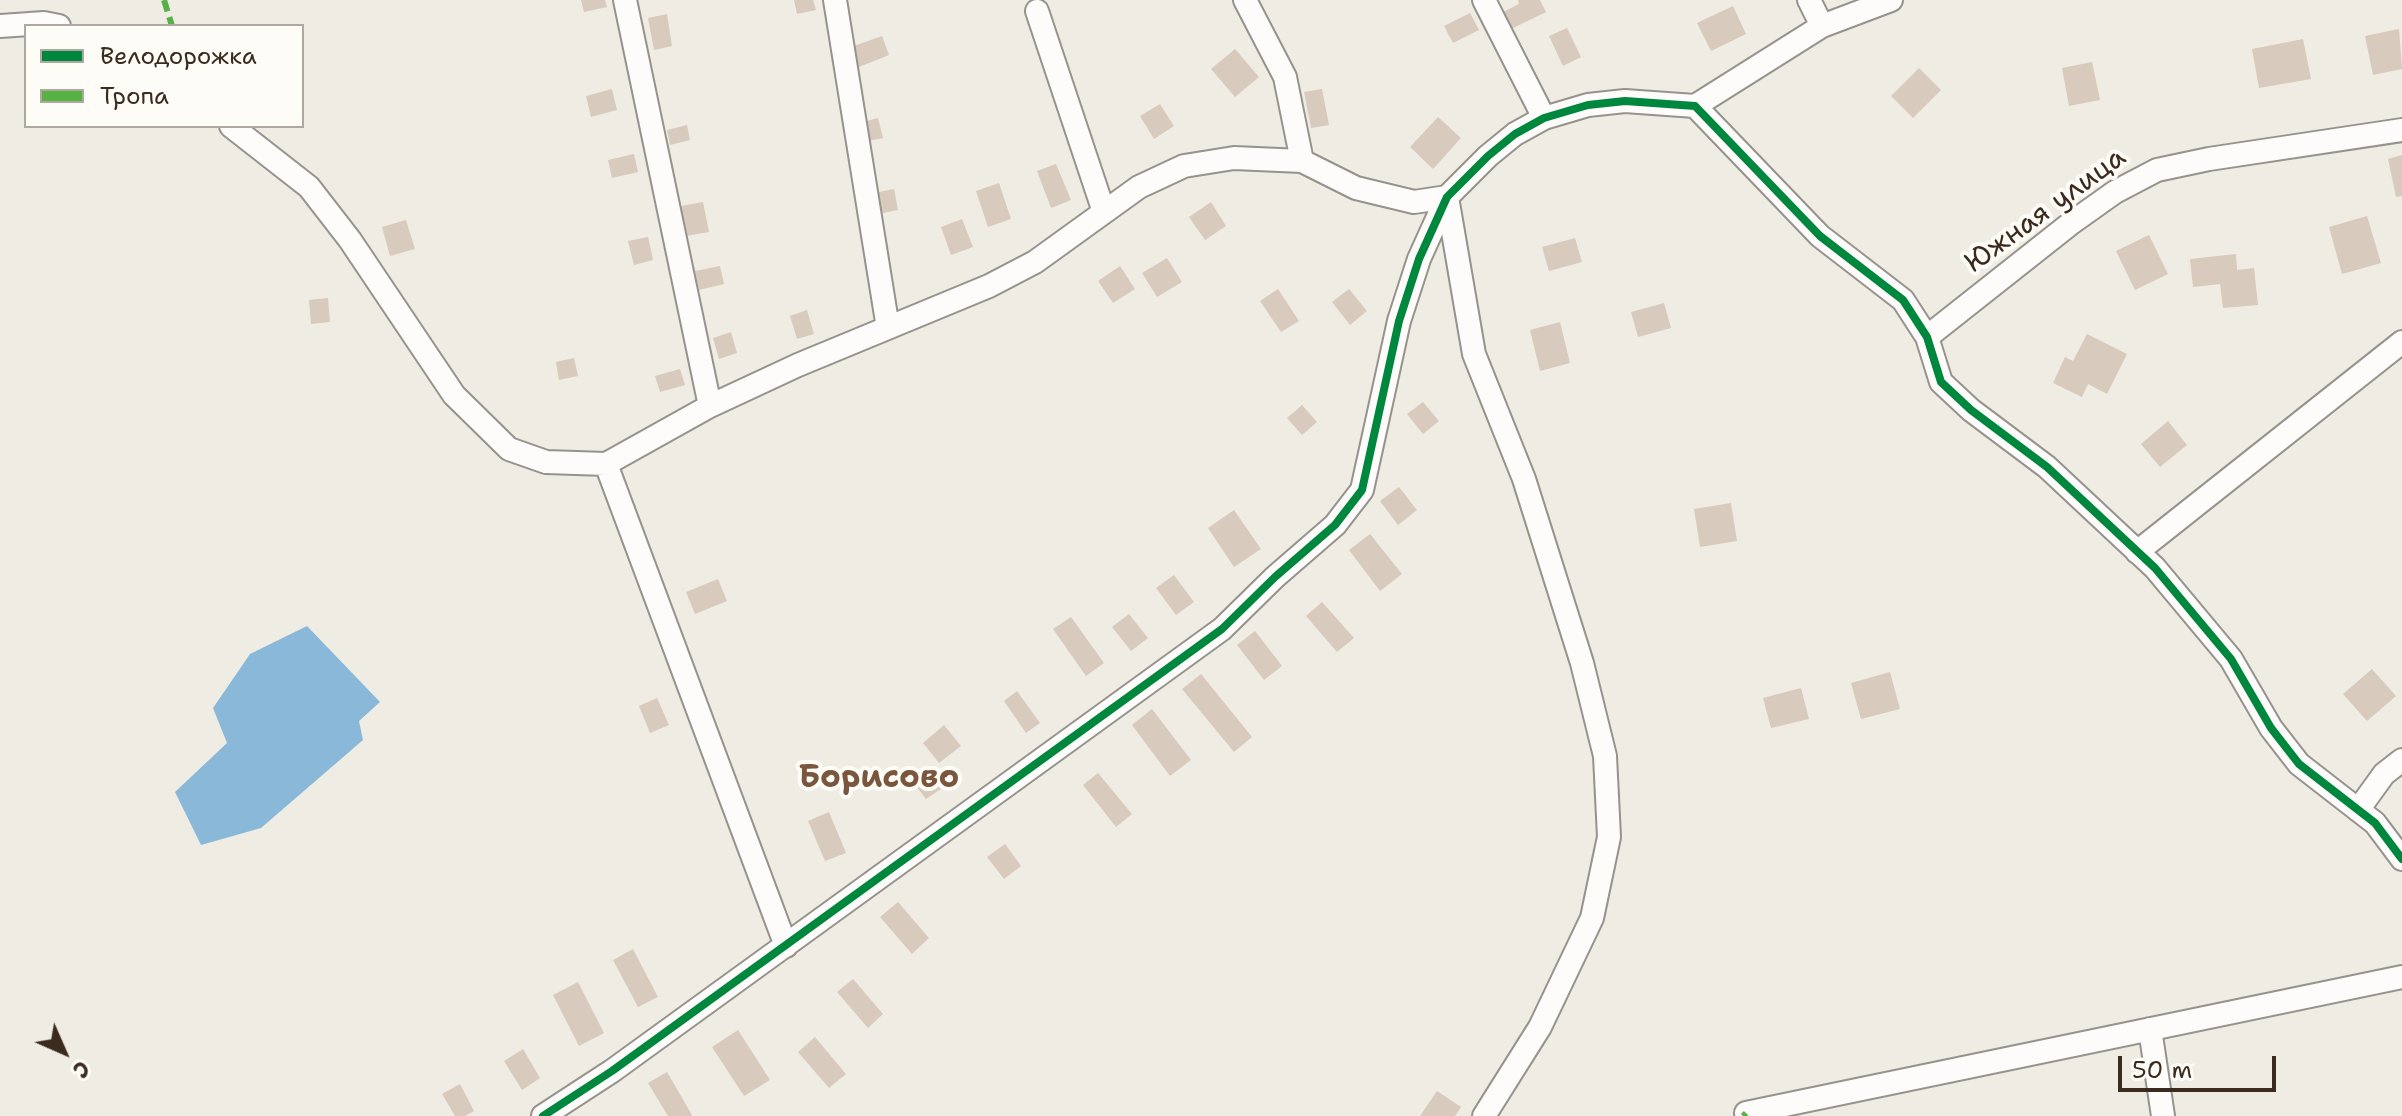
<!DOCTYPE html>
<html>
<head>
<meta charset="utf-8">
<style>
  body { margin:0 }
  #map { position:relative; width:2402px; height:1116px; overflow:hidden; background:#efece3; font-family:"Shantell Sans",sans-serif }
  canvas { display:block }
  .legend { position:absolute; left:24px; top:24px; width:280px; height:104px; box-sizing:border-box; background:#fdfcf7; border:2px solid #afa8a0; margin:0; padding:10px 14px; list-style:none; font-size:24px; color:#3b2a1e }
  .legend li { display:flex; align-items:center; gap:16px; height:40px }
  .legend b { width:40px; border:2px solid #afa8a0 }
  .north { position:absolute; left:24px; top:1012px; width:80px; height:80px; -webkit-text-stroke:6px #fdfcf7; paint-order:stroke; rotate:135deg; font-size:22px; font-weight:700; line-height:32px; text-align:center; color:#3b2a1e }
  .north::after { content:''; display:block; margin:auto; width:28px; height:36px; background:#3b2a1e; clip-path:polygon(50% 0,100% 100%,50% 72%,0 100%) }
  .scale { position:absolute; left:2118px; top:1056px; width:158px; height:36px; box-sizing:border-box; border:4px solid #3b2a1e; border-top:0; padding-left:10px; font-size:24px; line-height:28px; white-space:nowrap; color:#3b2a1e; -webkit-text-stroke:6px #fdfcf7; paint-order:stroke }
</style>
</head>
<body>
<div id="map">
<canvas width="2402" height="1116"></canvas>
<ul class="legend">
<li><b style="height:10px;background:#00873e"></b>Велодорожка</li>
<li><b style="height:10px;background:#57b245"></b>Тропа</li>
</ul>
<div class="north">С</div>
<div class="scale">50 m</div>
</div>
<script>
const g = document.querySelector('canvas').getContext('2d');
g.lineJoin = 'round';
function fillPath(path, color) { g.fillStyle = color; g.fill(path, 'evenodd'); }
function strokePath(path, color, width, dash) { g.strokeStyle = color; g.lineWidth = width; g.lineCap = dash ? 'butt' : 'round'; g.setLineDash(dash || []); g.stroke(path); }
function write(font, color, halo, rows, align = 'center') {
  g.font = font + ' "Shantell Sans",sans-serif'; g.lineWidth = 8; g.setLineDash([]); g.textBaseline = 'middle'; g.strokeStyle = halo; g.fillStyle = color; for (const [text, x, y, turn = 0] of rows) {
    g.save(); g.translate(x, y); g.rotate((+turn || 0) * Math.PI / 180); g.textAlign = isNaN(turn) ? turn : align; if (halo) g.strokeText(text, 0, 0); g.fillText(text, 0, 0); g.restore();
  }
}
fillPath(new Path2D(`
  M307,626L380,702L359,721L363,740L261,828L201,845L175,792L227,743L213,708L250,654Z`), '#8ab8d8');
fillPath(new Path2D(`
  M581,0H605L607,7L584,12Z
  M794,0H813L816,10L797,14Z
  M1518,0H1540L1546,12L1511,29L1503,12L1519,4Z
  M1733,6L1746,34L1711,51L1697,23Z
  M1470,13L1479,30L1453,43L1444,26Z
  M667,14L672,46L654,50L648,18Z
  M1567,28L1581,57L1563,66L1549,36Z
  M2399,29L2402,69L2373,75L2365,36Z
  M882,36L889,55L859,67L851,47Z
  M2303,39L2311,79L2259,88L2252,49Z
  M1235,49L1259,77L1235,97L1211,69Z
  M2092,62L2100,100L2069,106L2062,68Z
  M1919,68L1941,90L1913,118L1891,96Z
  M612,89L617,110L591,117L586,96Z
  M1322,89L1329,125L1311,128L1304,92Z
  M1160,104L1174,126L1154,139L1140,116Z
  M1438,117L1461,138L1433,169L1410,147Z
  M878,118L883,138L868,141L863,122Z
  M687,125L690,140L670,145L667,130Z
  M634,154L638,172L612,178L608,160Z
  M2402,155V196L2396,197L2388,159Z
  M1056,164L1071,200L1051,208L1037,171Z
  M999,183L1011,219L988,227L976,191Z
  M894,189L898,210L878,214L874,193Z
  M703,202L709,232L686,236L681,206Z
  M1211,202L1226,226L1205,240L1189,217Z
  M2367,216L2381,263L2342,274L2329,227Z
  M962,219L973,247L951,255L941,227Z
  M406,220L415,249L390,256L382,227Z
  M2149,235L2168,274L2135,290L2116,251Z
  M648,237L653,260L634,265L628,241Z
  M1575,238L1582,262L1549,271L1542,247Z
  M2236,254L2237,270L2254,268L2258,305L2223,308L2220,284L2193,287L2190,259Z
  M1167,258L1182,282L1157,297L1142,273Z
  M720,266L724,284L699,290L695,271Z
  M1120,266L1135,289L1113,303L1098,281Z
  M1278,289L1299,321L1281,332L1260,301Z
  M1349,289L1367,311L1350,325L1332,302Z
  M328,298L330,322L311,324L309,300Z
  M1664,303L1671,328L1638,337L1631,312Z
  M807,310L814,334L797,339L790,316Z
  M1560,322L1570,363L1540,371L1530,330Z
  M731,332L737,353L719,359L713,338Z
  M2087,334L2127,354L2107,394L2088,384L2082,397L2053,383L2065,357L2073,361Z
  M574,358L578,376L559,380L556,362Z
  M680,369L685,385L660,392L655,376Z
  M1423,402L1439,421L1423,434L1407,414Z
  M1302,405L1317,422L1302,435L1287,418Z
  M2168,421L2187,445L2160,467L2141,444Z
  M1399,487L1417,510L1398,525L1380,501Z
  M1731,503L1737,541L1700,547L1694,509Z
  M1234,510L1261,549L1234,567L1208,528Z
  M1370,534L1402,574L1380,591L1349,550Z
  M1174,575L1194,602L1176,615L1156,588Z
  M718,579L727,601L695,614L686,592Z
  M1322,602L1354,638L1337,652L1306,616Z
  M1129,614L1148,638L1131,651L1112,627Z
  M1071,617L1104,663L1086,676L1053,629Z
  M1255,631L1282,666L1264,680L1237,645Z
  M2372,669L2396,696L2367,721L2343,694Z
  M1890,672L1900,709L1861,719L1851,683Z
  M1201,674L1252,737L1234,752L1182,689Z
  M1801,688L1809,719L1771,728L1763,698Z
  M1017,691L1040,723L1026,733L1004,701Z
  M657,698L669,725L650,733L639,706Z
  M1152,709L1191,760L1170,776L1132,725Z
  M944,725L961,746L939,763L923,743Z
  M929,770L942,788L926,799L913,782Z
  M1098,773L1132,814L1116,827L1083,785Z
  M829,812L846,853L825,861L808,821Z
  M1005,844L1021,866L1004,879L987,857Z
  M898,902L929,938L912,954L880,917Z
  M633,949L658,997L638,1007L613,960Z
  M853,979L883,1014L868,1028L837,992Z
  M578,982L604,1033L579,1046L553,995Z
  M738,1030L770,1080L744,1096L712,1047Z
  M815,1037L846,1074L829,1088L798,1052Z
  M523,1049L540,1078L522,1090L504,1061Z
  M667,1072L692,1115L690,1116H668L648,1083Z
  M460,1084L474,1111L465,1116H455L442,1094Z
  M1437,1091L1461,1107L1455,1116H1420Z`), '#d8cabc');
const minor = new Path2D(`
  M625,0L710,406
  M835,0L888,328
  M1245,0L1285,77L1302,161
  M1484,0L1544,118
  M1809,0L1822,26
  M1037,11L1104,212
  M0,26L44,23L59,26
  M1695,106L1822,26L1891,0
  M231,126L309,187L350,240L454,395L509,449L546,462L606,464L710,406L798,365L989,286L1035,262L1139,187L1184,166L1234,158L1302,161L1356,188L1414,202L1447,197L1474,354L1524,479L1582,663L1605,756L1609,837L1592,918L1540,1027L1484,1116
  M1927,337L2070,224L2115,192L2157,170L2209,159L2402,130
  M606,464L786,946
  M2137,552L2402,342
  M2358,810L2384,774L2402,760
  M2150,1029L2163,1116
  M1746,1113L2402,977
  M543,1116L612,1071L1222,629L1275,577L1335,525L1362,490L1399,321L1419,259L1447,197L1488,156L1515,134L1544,118L1588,105L1625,101L1695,106L1820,236L1903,300L1927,337L1941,382L1971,410L2047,467L2155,568L2231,659L2271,728L2299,764L2375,823L2402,859`);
strokePath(minor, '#96928c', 26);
strokePath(minor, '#fdfcfb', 22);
strokePath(new Path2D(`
  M164,0L172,26
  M1743,1116L1746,1113`), '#57b245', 6, [12, 6]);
strokePath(new Path2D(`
  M543,1116L612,1071L1222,629L1275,577L1335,525L1362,490L1399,321L1419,259L1447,197L1488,156L1515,134L1544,118L1588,105L1625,101L1695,106L1820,236L1903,300L1927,337L1941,382L1971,410L2047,467L2155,568L2231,659L2271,728L2299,764L2375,823L2402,859`), '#00873e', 8);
write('28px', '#3b2a1e', '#fdfcf7', [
  ["Южная улица",2046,211,-36]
]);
write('bold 32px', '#79563d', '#fdfcf7', [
  ["Борисово",879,779]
]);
</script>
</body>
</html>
